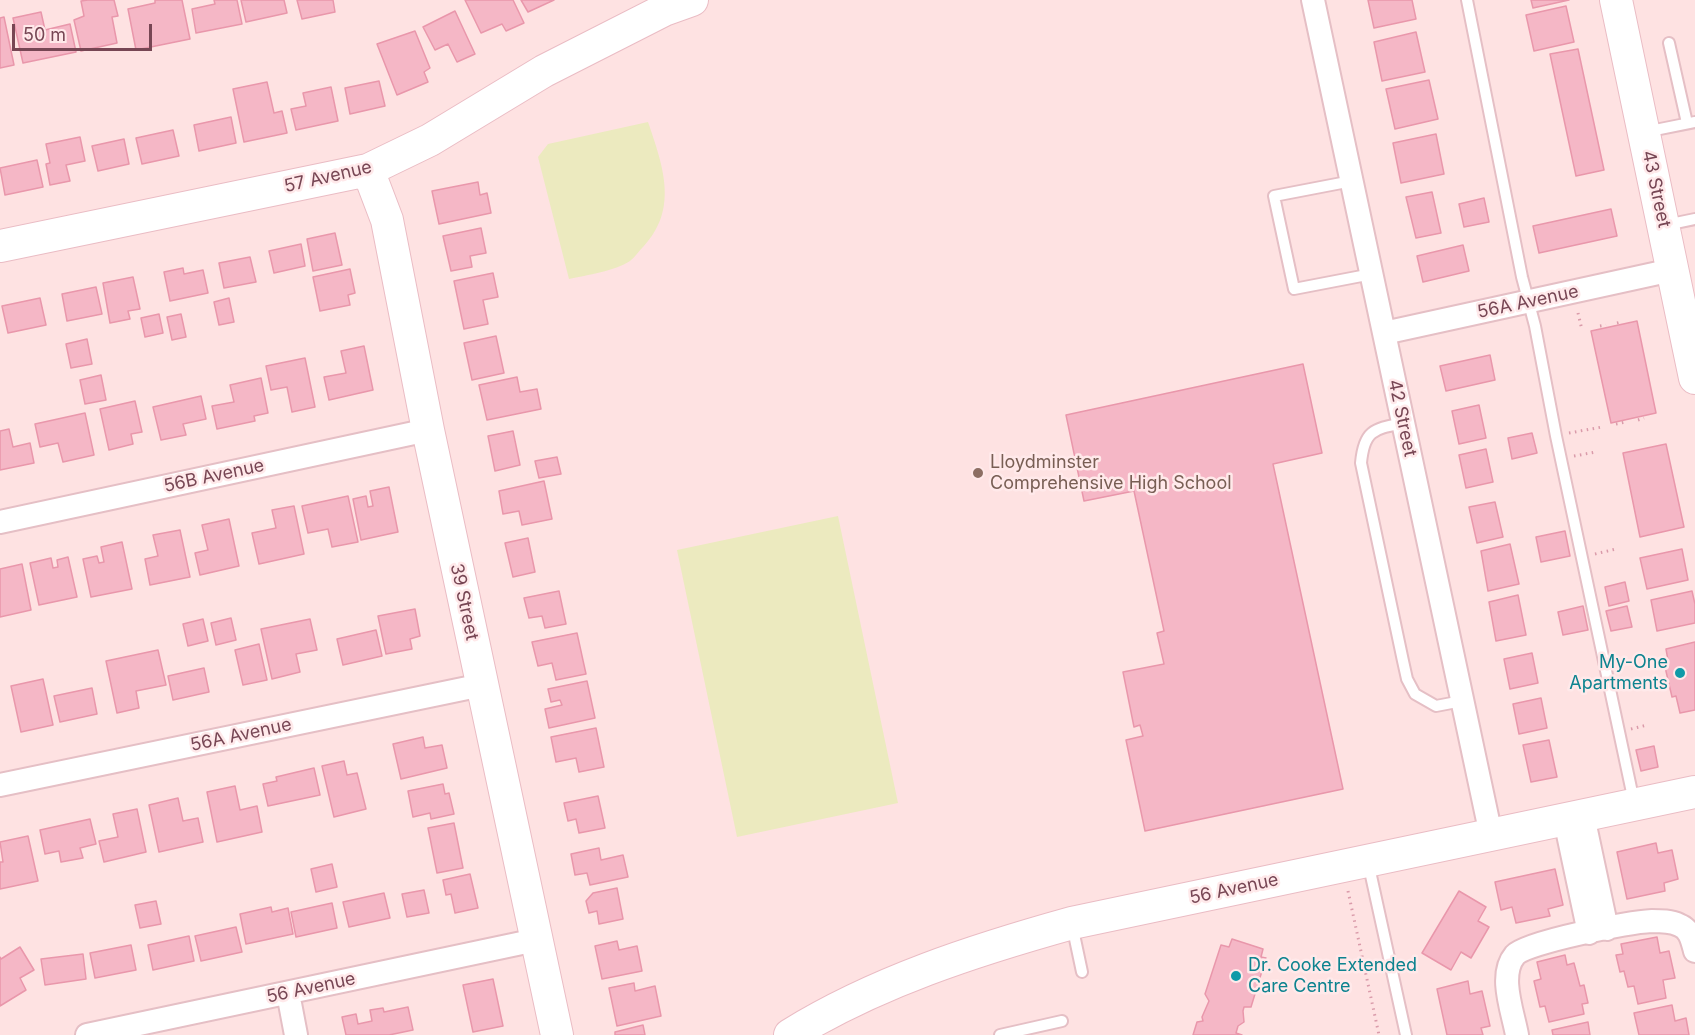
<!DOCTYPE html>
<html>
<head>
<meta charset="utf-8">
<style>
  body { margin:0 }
  #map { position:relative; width:1695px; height:1035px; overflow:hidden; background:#fee2e2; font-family:Inter,sans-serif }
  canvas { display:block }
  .scale { position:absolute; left:12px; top:24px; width:140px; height:27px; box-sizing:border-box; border:3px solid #774654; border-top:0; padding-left:8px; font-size:18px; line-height:21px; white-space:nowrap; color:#774654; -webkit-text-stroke:4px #ffe9ea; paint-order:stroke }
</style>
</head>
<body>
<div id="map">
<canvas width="1695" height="1035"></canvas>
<div class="scale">50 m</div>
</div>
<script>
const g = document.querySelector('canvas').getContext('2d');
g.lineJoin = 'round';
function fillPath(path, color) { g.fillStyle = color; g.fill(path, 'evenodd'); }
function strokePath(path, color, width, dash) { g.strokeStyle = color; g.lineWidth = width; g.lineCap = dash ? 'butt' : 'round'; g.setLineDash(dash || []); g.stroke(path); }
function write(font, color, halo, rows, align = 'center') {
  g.font = font + ' Inter,sans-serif'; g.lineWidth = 5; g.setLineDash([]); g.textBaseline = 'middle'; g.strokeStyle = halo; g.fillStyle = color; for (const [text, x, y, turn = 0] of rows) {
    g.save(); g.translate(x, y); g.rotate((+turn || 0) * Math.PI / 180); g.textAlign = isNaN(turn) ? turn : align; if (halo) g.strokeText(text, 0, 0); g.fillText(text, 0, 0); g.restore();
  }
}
fillPath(new Path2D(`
  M648,122C663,166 679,209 643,247C639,251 635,257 630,261C615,271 587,275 569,279L538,157L548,144Z
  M838,516L898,803L737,837L677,550Z`), '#eceabf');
const building = new Path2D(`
  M88,0H114L118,16L112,17L117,43L81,51L74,20L84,16L81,1Z
  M155,0H182L190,39L136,50L128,9L155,3Z
  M214,0H237L242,24L196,33L192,9L215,4Z
  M241,0H284L287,13L246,22Z
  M297,0H333L335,12L302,19Z
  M465,0H513L524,23L506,31L502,24L481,33Z
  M521,0H554L528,12Z
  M1368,0H1412L1416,19L1374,28Z
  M1531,0H1569L1533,8Z
  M1566,6L1574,42L1534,51L1526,15Z
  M455,11L475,54L457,62L448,44L435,50L423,27Z
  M41,12L45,30L70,24L76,52L23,63L13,18Z
  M4,17L14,65L0,68V18Z
  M415,31L430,68L424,72L428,82L397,95L377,44Z
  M1416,32L1425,72L1382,81L1374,42Z
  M1578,49L1604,170L1576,176L1550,54Z
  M1429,80L1438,119L1395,129L1386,89Z
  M379,81L385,106L350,114L345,88Z
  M267,82L274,113L282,111L287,133L244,142L233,89Z
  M331,87L338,121L296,130L291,109L306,106L303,93Z
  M231,117L236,143L199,151L194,125Z
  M173,130L179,156L142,164L136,138Z
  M1436,134L1444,174L1401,183L1393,143Z
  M80,137L85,161L66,165L70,181L50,185L46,164L50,163L46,144Z
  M124,139L129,164L98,171L92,146Z
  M37,160L43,187L5,195L0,168Z
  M478,182L480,195L487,193L491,213L439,224L432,191Z
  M1432,192L1441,233L1416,238L1406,197Z
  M1484,198L1489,222L1464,227L1459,204Z
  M1611,209L1617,236L1539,253L1533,226Z
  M481,228L486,253L470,256L472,267L451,271L443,236Z
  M335,233L342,265L313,271L307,239Z
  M301,244L305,266L274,273L269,251Z
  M1463,245L1469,271L1423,282L1417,256Z
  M250,257L256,282L224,288L219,263Z
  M183,268L184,274L203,270L208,293L170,301L164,272Z
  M350,269L355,293L348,295L350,305L320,311L313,277Z
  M493,273L498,297L483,300L488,324L464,329L454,281Z
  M133,277L140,309L128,311L130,319L110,323L103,283Z
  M96,287L102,314L67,321L62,294Z
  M40,298L46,325L8,333L2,306Z
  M229,298L234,322L219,325L214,302Z
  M159,314L163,333L145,337L141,318Z
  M181,314L186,337L172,340L167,317Z
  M1637,321L1656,413L1611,423L1591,331Z
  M496,336L504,373L472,380L464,343Z
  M87,339L92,364L71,368L66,344Z
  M364,346L373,390L329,400L324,377L346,373L341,351Z
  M1490,355L1495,380L1446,391L1440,366Z
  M305,358L315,407L292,412L287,387L271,390L266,366Z
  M1303,364L1322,453L1273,464L1343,789L1145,831L1126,740L1143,736L1140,725L1134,727L1123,672L1164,664L1157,633L1164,631L1134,491L1084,501L1066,415Z
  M101,375L106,400L85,404L80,380Z
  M517,377L520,392L537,389L541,409L487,420L479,385Z
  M261,378L268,413L254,416L255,421L217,429L212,406L234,402L230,385Z
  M201,396L206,419L183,424L186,435L161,440L153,407Z
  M135,401L142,432L131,434L133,444L109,450L100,409Z
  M1479,405L1486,438L1459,444L1452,411Z
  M85,413L94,455L63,462L58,443L40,447L35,424Z
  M9,429L13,447L30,443L34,463L0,470V431Z
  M513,431L520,465L495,471L488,436Z
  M1532,433L1537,453L1512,459L1508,438Z
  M1666,444L1684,527L1640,537L1623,453Z
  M1486,449L1493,482L1466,488L1459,455Z
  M557,457L561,474L539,478L535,461Z
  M544,481L552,519L522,525L519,511L503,514L499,491Z
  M389,487L398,532L361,540L353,499L366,496L368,507L373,506L370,491Z
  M348,496L358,542L332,547L328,529L308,533L302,506Z
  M1495,502L1503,537L1477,543L1469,507Z
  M294,506L304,554L259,564L252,533L276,528L272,510Z
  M229,519L239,566L200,575L195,553L208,550L202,525Z
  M180,530L190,577L150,585L145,559L158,556L153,535Z
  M1565,531L1570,556L1541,562L1536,537Z
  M528,538L535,572L513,577L505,543Z
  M122,542L132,589L91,597L83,559L97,556L99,563L104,562L101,547Z
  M1510,544L1519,584L1488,591L1481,551Z
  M1682,549L1688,580L1647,589L1640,558Z
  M68,557L77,597L39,605L30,563L51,558L53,568L58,567L57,560Z
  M22,564L31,610L0,617V569Z
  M1625,582L1629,601L1609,606L1605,587Z
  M559,591L566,624L545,628L542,616L529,618L524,598Z
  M1692,591L1695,604V623L1657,631L1651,600Z
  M1518,595L1526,635L1496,641L1489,602Z
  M1583,606L1588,630L1563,635L1558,612Z
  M1627,606L1632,627L1611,631L1606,611Z
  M415,609L420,636L410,639L412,649L386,654L378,616Z
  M231,618L236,640L216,645L211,623Z
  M203,619L208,641L188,646L183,624Z
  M310,619L317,650L296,654L300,672L272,679L261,629Z
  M376,630L382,656L343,665L337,639Z
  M577,633L586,674L556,680L552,663L538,666L532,642Z
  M1695,642V710L1680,713L1676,696L1672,697L1665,667L1669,666L1666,649Z
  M259,644L267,680L243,685L235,650Z
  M158,650L166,685L136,691L139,708L117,713L106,661Z
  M1532,653L1538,683L1510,689L1504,659Z
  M204,668L209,692L173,700L168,676Z
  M43,679L53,725L21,732L11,686Z
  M587,681L595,718L549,728L545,709L562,705L560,700L551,702L548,689Z
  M92,688L97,714L60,722L54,696Z
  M1541,698L1547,728L1519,734L1513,704Z
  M596,728L604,767L579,772L576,758L556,762L551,737Z
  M423,737L425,748L442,745L447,768L401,779L393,744Z
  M1549,740L1557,777L1531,782L1523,745Z
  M1654,746L1658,767L1641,771L1636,750Z
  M344,761L347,775L357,773L366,809L334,817L322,766Z
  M314,768L320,795L268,806L263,784L277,781L276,777Z
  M443,784L445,794L449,793L454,814L431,819L430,813L413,817L408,791Z
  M235,786L240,810L257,806L262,832L217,842L207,792Z
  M598,796L605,828L579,833L576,819L568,821L564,803Z
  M178,798L183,821L198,818L203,842L159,852L149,805Z
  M137,809L146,852L104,862L99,841L118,837L113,814Z
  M90,819L96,844L80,848L83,858L61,862L59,851L45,854L40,830Z
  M454,823L463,868L437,873L428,828Z
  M28,836L38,881L0,889V862H3L0,842Z
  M1656,843L1658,853L1672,850L1678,879L1664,883L1665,891L1627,899L1617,852Z
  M599,848L601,860L623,855L628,877L590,885L587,873L575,875L571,854Z
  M332,864L337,887L316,892L311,869Z
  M1555,869L1563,905L1548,909L1550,916L1516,923L1512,907L1501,910L1495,882Z
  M470,874L478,908L455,913L451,894L446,895L443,880Z
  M617,888L623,919L599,924L597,911L589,913L586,901L593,893Z
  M424,890L429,913L407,917L402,894Z
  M1459,891L1486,907L1478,921L1489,927L1471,958L1461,952L1451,970L1422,953Z
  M384,893L390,918L349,927L343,902Z
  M156,901L161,924L140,928L135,905Z
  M332,903L337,928L296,937L291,912Z
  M271,907L272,912L288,908L293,934L246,944L240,914Z
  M236,927L242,952L201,961L195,936Z
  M189,936L194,961L153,970L148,945Z
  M1657,937L1660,953L1669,951L1675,978L1663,980L1666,998L1638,1004L1634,986L1628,987L1624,971L1620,972L1616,955L1623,954L1621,944Z
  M1232,939L1263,949L1261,957L1266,958L1251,1007H1244L1243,1011L1244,1022L1238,1026L1236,1033L1242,1035H1193L1197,1022L1203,1021L1202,1017L1209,1001L1205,994L1221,945L1229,947Z
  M617,941L619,950L637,946L642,971L602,979L595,946Z
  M131,945L136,970L95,978L90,953Z
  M20,947L34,970L20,978L26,990L0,1006V957L1,959Z
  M83,954L86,979L45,985L41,959Z
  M1565,955L1567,965L1574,963L1580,986L1584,985L1588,1003L1582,1004L1584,1014L1549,1022L1545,1006L1540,1007L1534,981L1541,979L1537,962Z
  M493,979L503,1026L473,1032L463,985Z
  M1468,981L1470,994L1482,991L1490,1026L1481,1028L1483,1035H1447L1437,989Z
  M634,983L635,991L655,986L661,1016L617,1026L609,988Z
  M1672,1005L1675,1021L1686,1018L1689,1035H1639L1634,1013Z
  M408,1007L413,1030L389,1035H346L342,1017L356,1014L358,1024L372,1021L370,1010L383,1008L384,1012Z
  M1588,1022L1590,1035H1553L1552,1030Z
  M643,1025L645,1035H615V1032Z`);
fillPath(building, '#f5b7c6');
strokePath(building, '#e997ab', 1.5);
const lane = new Path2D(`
  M1467,0L1522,277L1535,326L1556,436L1634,802
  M1669,43L1687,123
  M1645,132L1695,122
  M1352,181L1274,196L1294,289L1372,274
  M1666,225L1695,219
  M1403,423C1374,429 1364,430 1361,463L1403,661L1407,679L1415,694L1436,706L1462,701
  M1368,862L1406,1035
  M1072,925L1082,972
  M1000,1035L1062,1021`);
const street = new Path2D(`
  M1313,0L1491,835
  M1384,333L1672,270
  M0,522L428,430
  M0,785L482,685
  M1583,816L1607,929
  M1565,820L1589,933
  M288,993L296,1035
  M87,1035L536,940
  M1517,1035C1513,1012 1498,975 1515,955C1527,942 1630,922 1652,921C1661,921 1671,921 1679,925C1690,929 1692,940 1695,951`);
const secondary = new Path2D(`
  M1616,0L1695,378
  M368,170L387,220L428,430L557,1035
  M0,246L368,170L430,140L544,71L664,10L692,0
  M790,1035C876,982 975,950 1072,923L1695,792`);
strokePath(lane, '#e5bfc5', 14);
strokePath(street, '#e5bfc5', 26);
strokePath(secondary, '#eabcc4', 34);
strokePath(new Path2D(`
  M1578,313L1582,330
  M1617,323L1621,322
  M1600,326L1606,325
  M1638,420L1644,418
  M1616,424L1626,422
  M1569,433L1602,427
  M1574,456L1596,452
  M1595,554L1616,549
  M1631,729L1647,725
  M1348,891L1379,1035`), '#da9baa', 3, [1.5, 4.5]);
strokePath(lane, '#fff', 10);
strokePath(street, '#fff', 22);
strokePath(secondary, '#fff', 32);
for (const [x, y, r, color] of [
  [978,473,6,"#8d6e63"],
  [1680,673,6,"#0f9aa8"],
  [1236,976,6,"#0f9aa8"]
]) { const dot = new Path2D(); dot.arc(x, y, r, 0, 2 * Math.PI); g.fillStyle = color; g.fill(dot); strokePath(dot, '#ffe9ea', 2); }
write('18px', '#774654', '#ffe9ea', [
  ["57 Avenue",328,177,-13],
  ["43 Street",1656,189,78],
  ["56A Avenue",1528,302,-12],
  ["42 Street",1402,418,78],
  ["56B Avenue",214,476,-12],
  ["39 Street",464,602,78],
  ["56A Avenue",241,735,-12],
  ["56 Avenue",1234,889,-12],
  ["56 Avenue",311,988,-12]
]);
write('18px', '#785e54', '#ffe9ea', [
  ["Lloydminster",990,463],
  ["Comprehensive High School",990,484]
], 'left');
write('18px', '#0d838f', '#ffe9ea', [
  ["My-One",1668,663],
  ["Apartments",1668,684],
  ["Dr. Cooke Extended",1248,966,"left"],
  ["Care Centre",1248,987,"left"]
], 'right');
</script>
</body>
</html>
